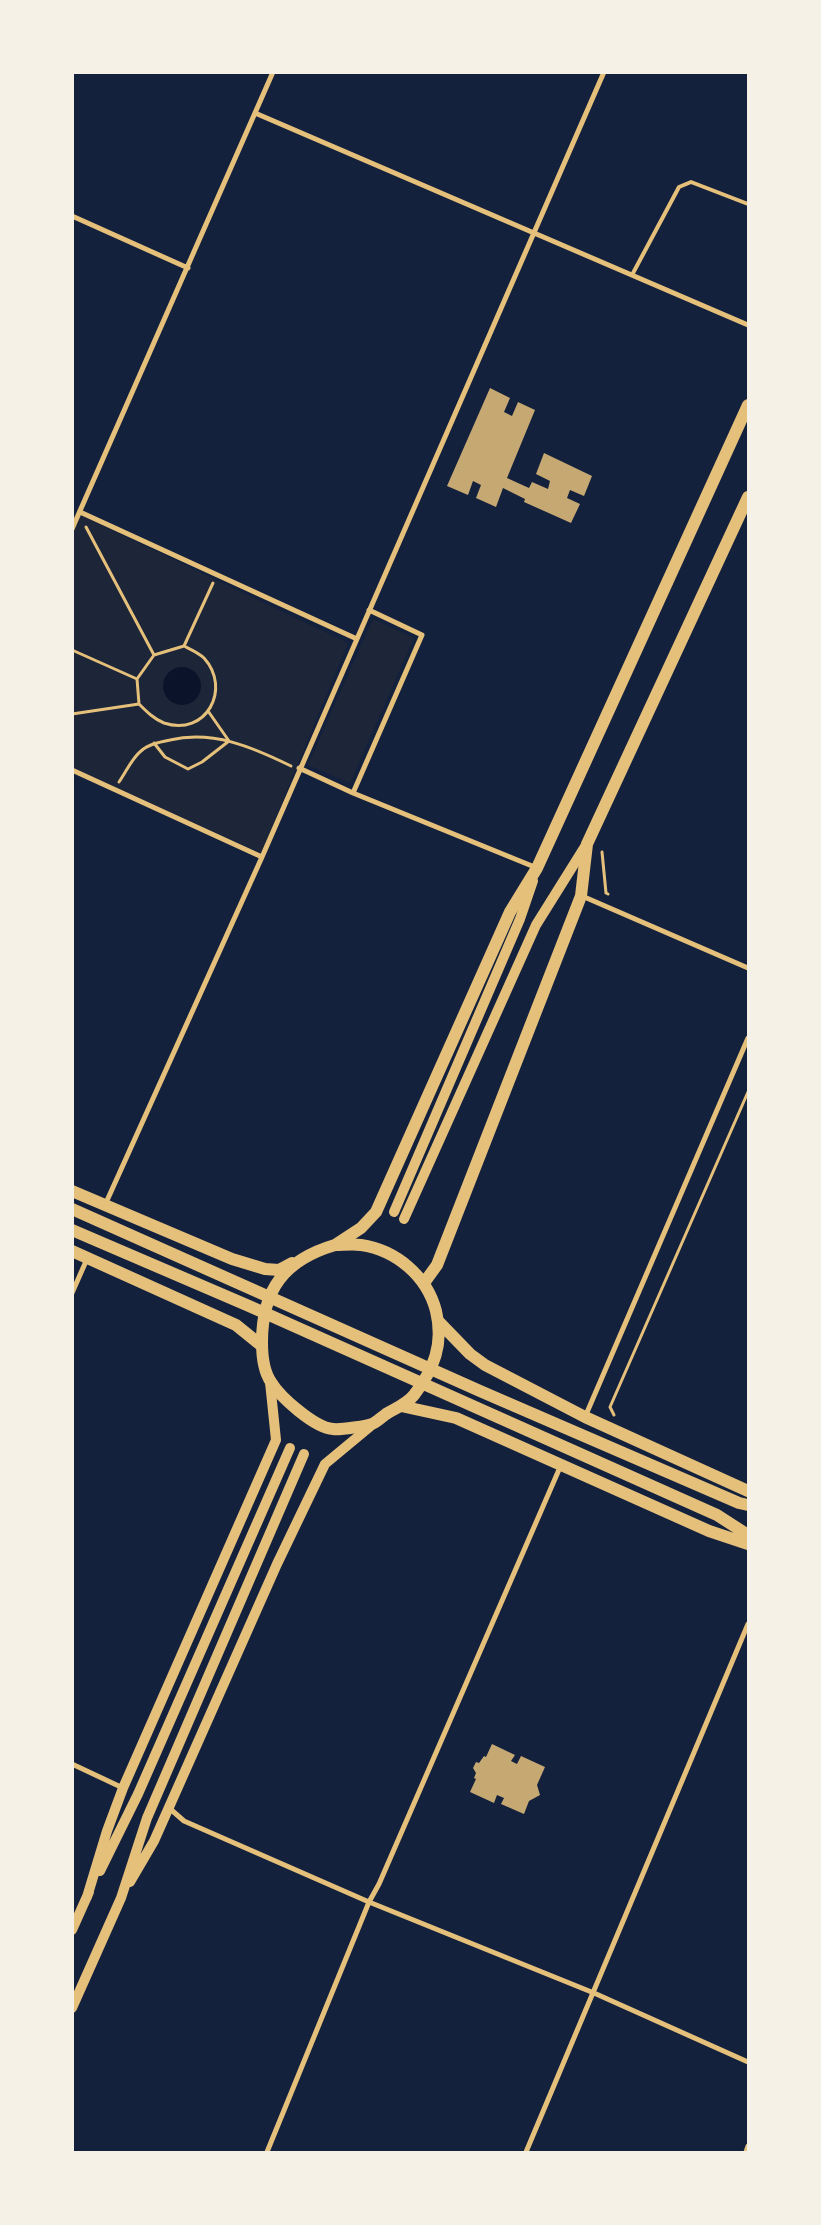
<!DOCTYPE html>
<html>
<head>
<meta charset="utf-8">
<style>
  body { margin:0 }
  #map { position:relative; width:821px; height:2225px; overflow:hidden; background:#14213d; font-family:Signika,sans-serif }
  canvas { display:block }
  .frame { position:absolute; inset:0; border:74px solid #f6f1e7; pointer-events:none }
</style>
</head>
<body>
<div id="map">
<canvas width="821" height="2225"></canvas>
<div class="frame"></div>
</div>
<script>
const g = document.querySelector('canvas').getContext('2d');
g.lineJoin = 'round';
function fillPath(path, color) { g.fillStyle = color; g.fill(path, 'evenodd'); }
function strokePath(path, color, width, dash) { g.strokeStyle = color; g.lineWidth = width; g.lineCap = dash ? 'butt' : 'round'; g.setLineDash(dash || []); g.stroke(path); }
fillPath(new Path2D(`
  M80,515L348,643L261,853L73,769L72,533Z
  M373,619L414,638L350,783L308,765Z`), '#1d2539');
fillPath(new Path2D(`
  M163 686a19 19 0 1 1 38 0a19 19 0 1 1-38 0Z`), '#0b132b');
fillPath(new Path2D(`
  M490,388L510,398L504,412L512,416L518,402L535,410L507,478L529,488L532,482L548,489L550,481L536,474L544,453L592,476L584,496L570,490L567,498L580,504L571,523L524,502L525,499L503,488L496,507L476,498L481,485L473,481L468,495L447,486Z
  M492,1744L515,1755L511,1761L517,1764L521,1756L545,1767L537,1785L540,1795L529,1801L524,1814L501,1804L504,1798L497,1795L494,1803L470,1792L476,1779L474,1778L476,1773L473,1768L476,1762L479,1763L484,1756L486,1757Z`), '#c6a872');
strokePath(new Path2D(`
  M86,527L154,655
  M184,646C190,649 199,653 204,658C232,689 206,737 164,723C154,719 147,712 139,704L137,679L154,655L184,646L213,583
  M72,650L137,679
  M72,714L139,704
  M154,743L165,757L188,769L202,762L229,741L208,711
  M119,782C126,772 132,758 141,751C149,744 160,742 170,740C213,730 252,747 291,766
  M602,852L606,893L608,894
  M614,1415L610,1407L748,1092`), '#e5c07b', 3);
strokePath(new Path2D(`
  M632,275L679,187L691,182L748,204`), '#e5c07b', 4);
strokePath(new Path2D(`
  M255,113L748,325
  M72,216L188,268
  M80,512L357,639
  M72,529L273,72
  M299,768L353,793L537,868
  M72,770L262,857
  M353,793L422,635L369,610
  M582,896L748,968
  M105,1205L262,857L604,72
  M72,1293L87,1259
  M585,1417L748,1038
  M72,1764L123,1788
  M168,1807L184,1821L369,1902L594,1993L748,2062
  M267,2152L369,1902L379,1884L561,1465
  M526,2152L748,1624
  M746,2152L748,2146`), '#e5c07b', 5);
strokePath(new Path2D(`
  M394,1212L520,919L533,881
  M404,1219L536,925L586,845
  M100,1871L138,1794L290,1448
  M130,1882L154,1841L277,1564L325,1464L372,1425
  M87,1897L107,1831L123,1788L276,1440L270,1382
  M72,1930L89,1892
  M72,2008L121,1898L147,1818L304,1454`), '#e5c07b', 10);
strokePath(new Path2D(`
  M72,1191L232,1259L265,1269L279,1270L292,1263
  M72,1209L480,1391L739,1503L748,1505
  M72,1230L249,1306L717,1515L748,1535
  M335,1245L361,1228L376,1212L510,912L537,868L748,405
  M335,1245C343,1245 353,1244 361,1245C396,1250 427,1276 436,1311C444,1344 434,1369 414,1395C407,1404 396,1408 386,1414C382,1417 378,1421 374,1423C368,1426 340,1430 333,1429C315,1428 280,1397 271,1382C264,1372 262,1354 262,1342C262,1290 284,1260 335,1245Z
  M72,1251L236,1325L262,1346
  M424,1283L437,1265L581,896L587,844L748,497
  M439,1322L470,1354L485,1365L585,1417L748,1491
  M401,1406L456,1418L709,1531L748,1544`), '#e5c07b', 12);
</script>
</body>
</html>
